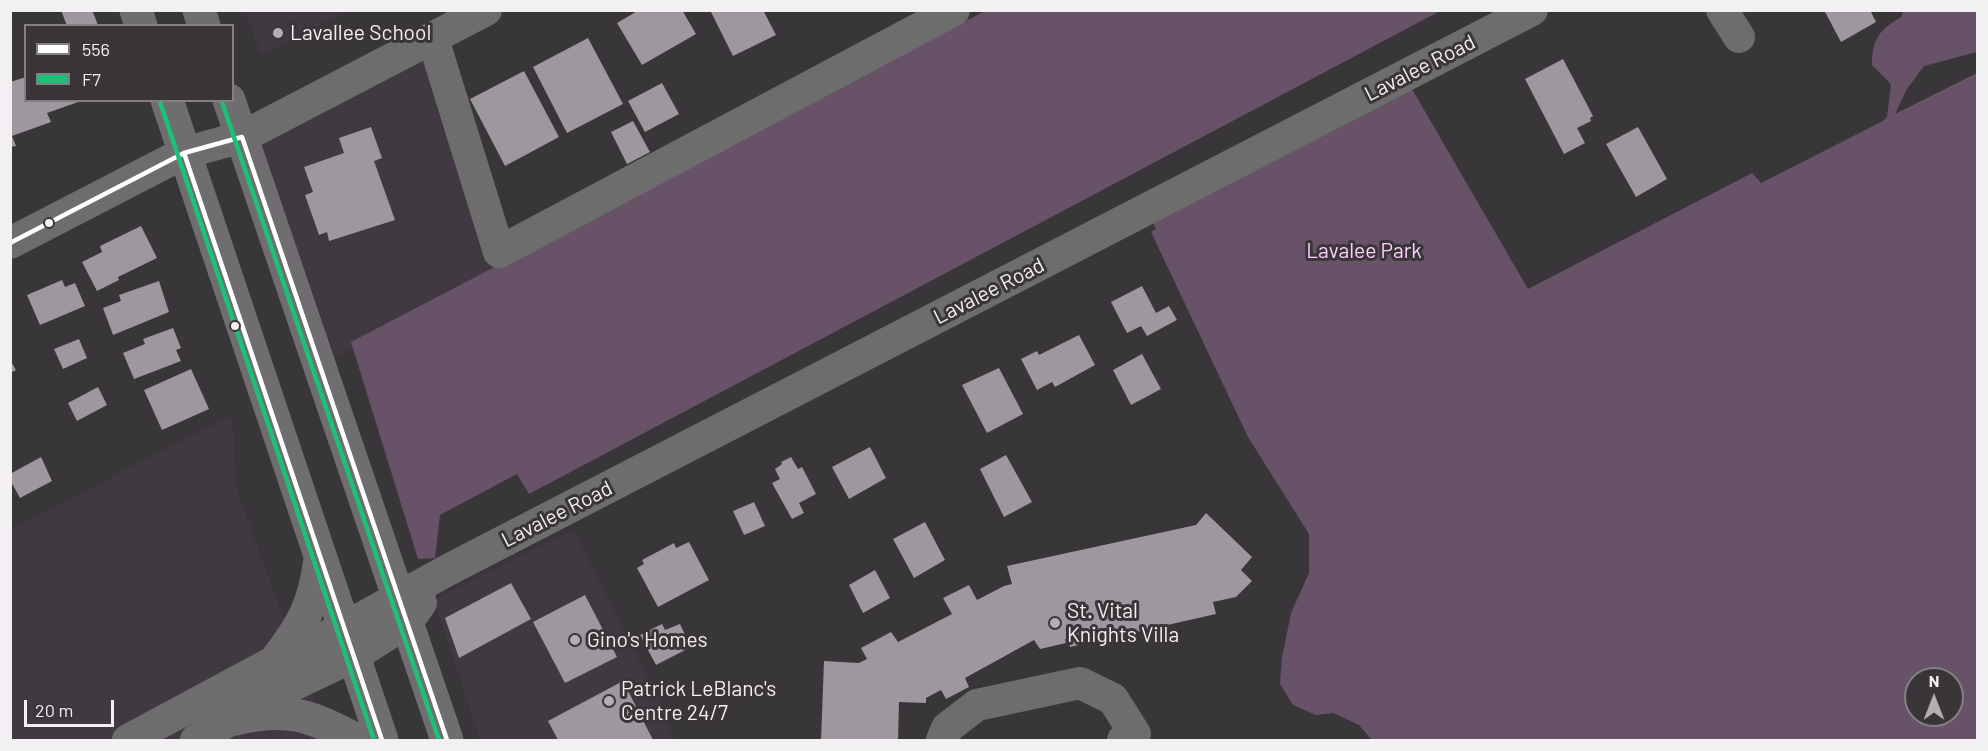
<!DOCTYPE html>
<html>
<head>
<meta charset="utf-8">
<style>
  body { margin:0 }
  #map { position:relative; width:1988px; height:751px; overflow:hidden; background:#383638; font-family:Barlow,sans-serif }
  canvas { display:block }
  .frame { position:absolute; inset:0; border:12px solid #f2f0f2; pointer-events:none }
  .legend { position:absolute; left:24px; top:24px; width:210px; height:78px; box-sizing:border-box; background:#393539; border:2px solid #838083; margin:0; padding:8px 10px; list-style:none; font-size:18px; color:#f2f0f2 }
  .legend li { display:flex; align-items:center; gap:12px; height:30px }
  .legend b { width:30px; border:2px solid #838083 }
  .north { position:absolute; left:1904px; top:667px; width:60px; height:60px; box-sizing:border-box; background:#393539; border:2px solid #838083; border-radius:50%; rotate:0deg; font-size:16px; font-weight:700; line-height:24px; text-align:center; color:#f2f0f2 }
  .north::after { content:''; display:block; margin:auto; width:21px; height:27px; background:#b1afb1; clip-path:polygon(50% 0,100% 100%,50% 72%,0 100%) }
  .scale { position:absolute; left:24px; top:700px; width:90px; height:27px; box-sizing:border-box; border:3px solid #f2f0f2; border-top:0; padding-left:8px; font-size:18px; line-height:21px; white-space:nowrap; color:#f2f0f2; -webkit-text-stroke:4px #393539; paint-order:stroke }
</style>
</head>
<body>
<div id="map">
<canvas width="1988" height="751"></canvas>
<div class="frame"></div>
<ul class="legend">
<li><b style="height:8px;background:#fff"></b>556</li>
<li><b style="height:8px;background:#1ac176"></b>F7</li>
</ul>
<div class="north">N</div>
<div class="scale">20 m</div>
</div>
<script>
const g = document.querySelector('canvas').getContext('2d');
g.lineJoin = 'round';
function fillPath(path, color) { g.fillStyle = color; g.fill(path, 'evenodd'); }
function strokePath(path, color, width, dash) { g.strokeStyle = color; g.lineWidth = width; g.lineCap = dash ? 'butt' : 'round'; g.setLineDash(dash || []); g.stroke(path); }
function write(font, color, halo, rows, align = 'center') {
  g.font = font + ' Barlow,sans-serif'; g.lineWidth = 6; g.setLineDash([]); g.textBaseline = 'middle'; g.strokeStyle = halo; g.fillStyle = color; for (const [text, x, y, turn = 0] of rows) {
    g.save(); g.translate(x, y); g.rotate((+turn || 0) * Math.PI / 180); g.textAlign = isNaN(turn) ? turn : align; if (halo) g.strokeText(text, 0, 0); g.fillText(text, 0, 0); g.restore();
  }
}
fillPath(new Path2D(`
  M245,11V10L346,11L261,55Z
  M420,51L497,272L330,359L246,139Z
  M232,415L237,490L328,740H11V529Z
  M573,529L664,711L674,740H480L434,600Z`), '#413941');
fillPath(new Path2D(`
  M985,11H1440L529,494L517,474L440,515L435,558L418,559L351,342Z
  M1903,11H1977V52L1924,66L1907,89L1895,114L1977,73V740H1372L1359,725L1333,713L1316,715L1293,705L1280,684L1282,657L1291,613L1309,573V534L1248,437L1151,232L1156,229L1152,221L1412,89L1528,289L1752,173L1761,183L1883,121L1887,117L1891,84L1872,65C1872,39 1879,30 1901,17ZM1916,679H1952V715H1916Z`), '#675268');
fillPath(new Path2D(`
  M61,10H92L98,25L67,26Z
  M639,10H682L696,34L642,65L617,23Z
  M710,10H763L776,35L733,56Z
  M1824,10H1870L1876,22L1841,42Z
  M588,38L623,104L567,133L533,67Z
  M1563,59L1593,116L1590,118L1591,121L1577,128L1585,143L1564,154L1525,79Z
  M524,71L559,137L505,166L470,99Z
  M26,77V100L81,101L47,113L51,122L12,136L16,146L10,147V82Z
  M662,83L679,114L645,132L628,101Z
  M633,121L650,152L627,164L611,132Z
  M371,127L382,158L374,161L395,220L329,241L327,232L319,235L305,195L313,192L304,167L344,153L339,138Z
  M1638,127L1667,179L1636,197L1606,144Z
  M141,226L157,258L118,277L119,280L97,291L82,262L102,252L100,246Z
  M62,280L65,287L75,283L85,306L40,325L27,295Z
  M159,281L169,312L113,335L103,308L121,301L119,295Z
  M1142,286L1156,313L1169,306L1177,320L1147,336L1141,326L1127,333L1111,302Z
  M173,328L181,348L176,350L181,361L134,379L123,353L145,344L143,339Z
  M1079,335L1095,365L1055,387L1052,382L1037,390L1021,359L1037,351L1039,355Z
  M79,339L87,358L63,369L54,349Z
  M1142,354L1161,389L1131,405L1113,370Z
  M10,360L16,370L10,373Z
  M999,368L1023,414L987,433L962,385Z
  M191,369L209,409L162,430L144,390Z
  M98,387L107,405L77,421L68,403Z
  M870,447L886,478L849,499L832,467Z
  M1006,455L1032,502L1004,517L980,469Z
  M41,457L52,481L20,498L10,480V474Z
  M791,457L798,469L802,467L816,494L799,503L804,513L792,519L772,483L780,479L775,469L782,464L781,462Z
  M754,502L765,526L744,535L733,511Z
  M1206,513L1252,557L1241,570L1252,581L1236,597L1213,602L1216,614L1070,647L1068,639H1065L1066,643L1040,649L1034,640L965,678L969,687L946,699L941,690L926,698V703L899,702L898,740H821L824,661L859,663L867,659L861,648L891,632L898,642L952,614L943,598L969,585L977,600L1004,586L1012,584L1007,566L1196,525Z
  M925,522L945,560L914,578L893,539Z
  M689,542L709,580L658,607L637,568L644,564L642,560L674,543L676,548Z
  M875,570L890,598L863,613L849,585Z
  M511,583L531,619L459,658L445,618Z
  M585,595L617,657L565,683L533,622Z
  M662,624L665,630L680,624L691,647L656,665L640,635Z
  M623,681L653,740H558L548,721Z`), '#9e979e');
strokePath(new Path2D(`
  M1722,10L1739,37
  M433,39L499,252L954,10
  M10,243L184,153L242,137L486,10
  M128,740L275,661L344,628L446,571L1532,10
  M196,740L274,694L354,656L407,622L421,603
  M942,740L947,728L977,705L1080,683L1113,699L1135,734L1123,740`), '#6e6d6e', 32);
strokePath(new Path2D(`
  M136,10L141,26
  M199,10L204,26
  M167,100L382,740
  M229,100L447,740
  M275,661C303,625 314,605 320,559
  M236,719C287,706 312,716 357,740`), '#6f6d6f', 33);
strokePath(new Path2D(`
  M184,153L382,740
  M10,243L184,153L242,137L447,740`), '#fff', 4.5);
strokePath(new Path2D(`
  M160,102L374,740
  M222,102L439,740`), '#1ac176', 4.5);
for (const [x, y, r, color] of [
  [278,33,6,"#b1afb1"],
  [49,223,5,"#f2f0f2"],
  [235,326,5,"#f2f0f2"],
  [1055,623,6,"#b1afb1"],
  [575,640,6,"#b1afb1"],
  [609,701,6,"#b1afb1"]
]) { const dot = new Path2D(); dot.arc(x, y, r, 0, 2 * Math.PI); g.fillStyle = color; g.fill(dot); strokePath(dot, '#393539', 2); }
write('21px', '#f2f0f2', '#393539', [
  ["Lavallee School",290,33],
  ["St. Vital",1067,611],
  ["Knights Villa",1067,635],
  ["Gino's Homes",587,640],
  ["Patrick LeBlanc's",621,689],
  ["Centre 24/7",621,713]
], 'left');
write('21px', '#f2f0f2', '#393539', [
  ["Lavalee Road",1420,68,-27],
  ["Lavalee Road",989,291,-27],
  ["Lavalee Road",557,514,-27]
]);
write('21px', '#fbcffc', '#393539', [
  ["Lavalee Park",1364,251]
]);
</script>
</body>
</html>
